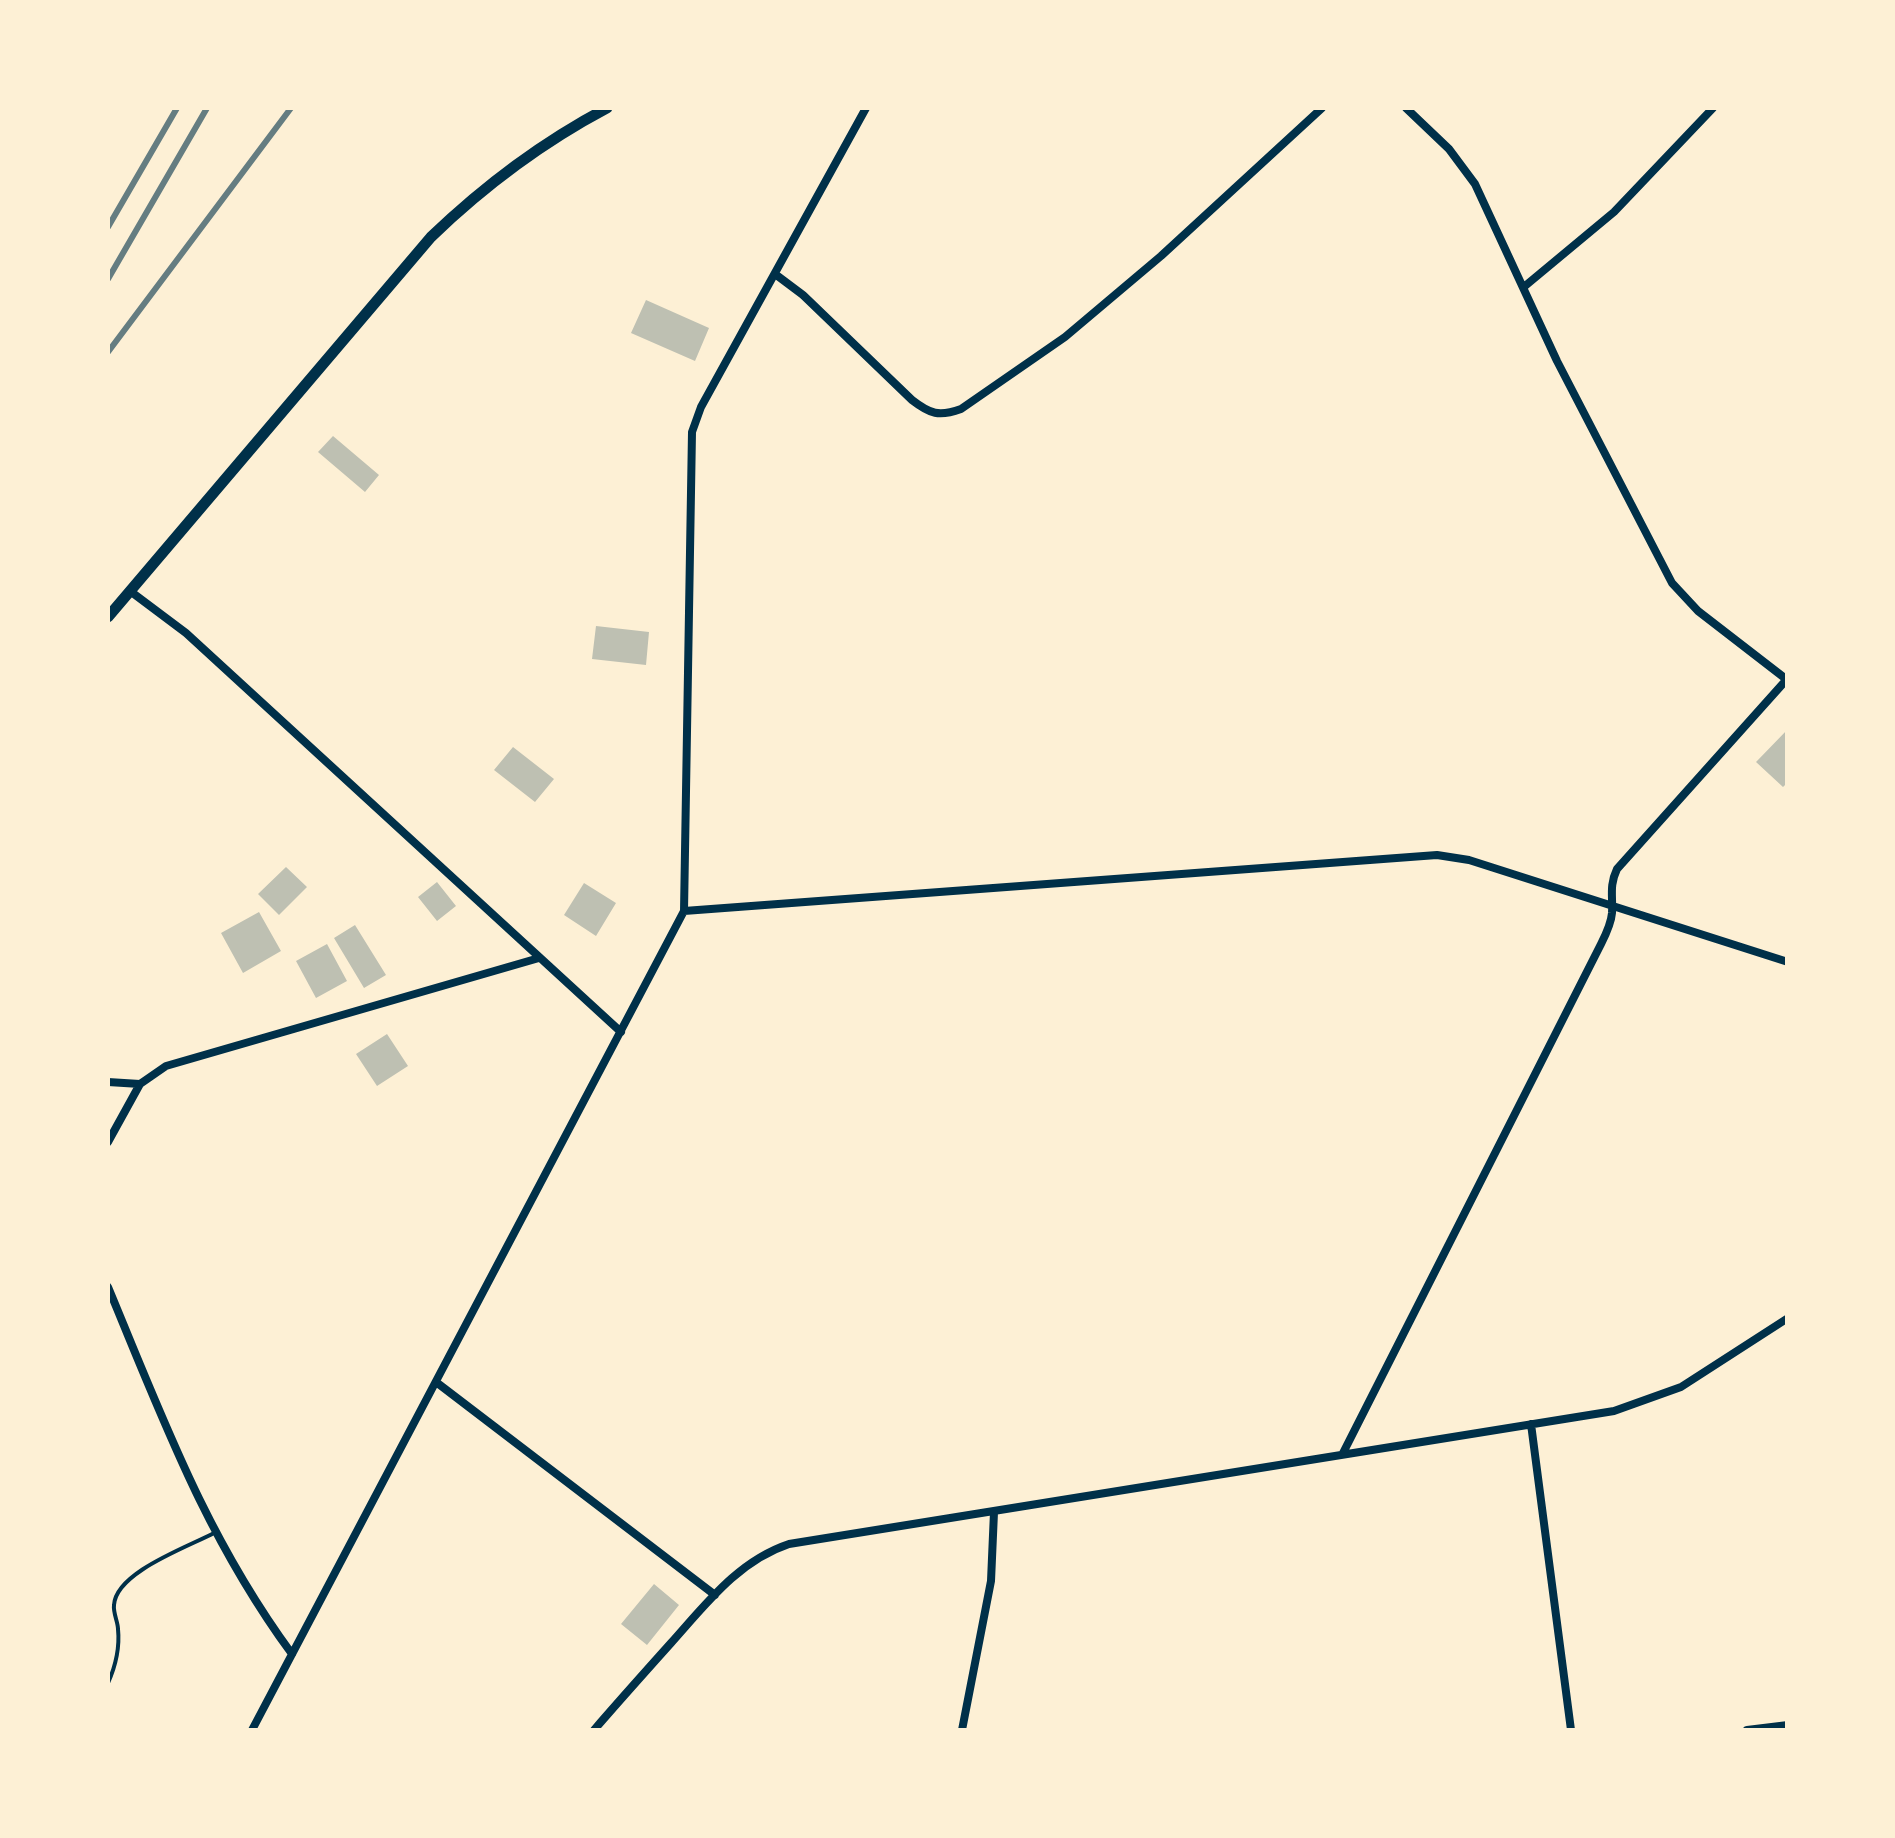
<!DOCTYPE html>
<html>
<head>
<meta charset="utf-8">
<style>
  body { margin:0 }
  #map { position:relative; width:1895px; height:1838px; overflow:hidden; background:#fdf0d5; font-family:Karla,sans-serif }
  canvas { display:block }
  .frame { position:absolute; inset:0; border:110px solid #fdf0d5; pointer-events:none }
</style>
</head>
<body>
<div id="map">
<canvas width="1895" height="1838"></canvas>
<div class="frame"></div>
</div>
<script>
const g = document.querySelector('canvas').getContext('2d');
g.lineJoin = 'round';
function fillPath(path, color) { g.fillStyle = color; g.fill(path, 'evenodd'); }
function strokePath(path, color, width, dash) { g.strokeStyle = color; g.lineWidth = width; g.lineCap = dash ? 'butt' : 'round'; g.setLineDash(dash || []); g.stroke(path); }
fillPath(new Path2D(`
  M646,300L709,328L695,361L631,333Z
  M333,436L379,475L365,492L318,452Z
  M596,626L649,632L646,665L592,659Z
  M1788,729V782L1783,787L1756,762Z
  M513,747L554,779L535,802L494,770Z
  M286,867L307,887L279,915L258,894Z
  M437,882L456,906L437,921L418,897Z
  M584,883L616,903L596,936L564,915Z
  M259,912L281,951L243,973L221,933Z
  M355,925L386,975L364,988L334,938Z
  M327,944L347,981L316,998L296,961Z
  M387,1034L408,1066L377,1086L356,1054Z
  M654,1584L679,1605L647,1645L621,1624Z`), '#bec0b2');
strokePath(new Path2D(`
  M108,1683C116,1665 120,1649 118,1629C118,1622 113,1613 114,1605C116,1572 188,1547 214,1533`), '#003049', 4);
strokePath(new Path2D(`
  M1406,108L1449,149L1475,184L1557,361L1672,583L1698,611L1786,679
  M775,274L803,295L912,400C930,414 939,417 961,409L1065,337L1161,256L1322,108
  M1525,286L1614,212L1713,108
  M130,591L186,633L621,1032
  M684,911L1437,855L1469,860L1788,962
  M108,1082L140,1084
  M108,1142L140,1084L166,1066L539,958
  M108,1287C163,1419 206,1537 292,1654
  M436,1382L715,1595
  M1531,1424L1571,1730
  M1343,1453L1600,946C1605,936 1611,925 1612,913C1613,896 1609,886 1617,869L1788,678
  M252,1730L684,911L692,432L701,407L866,108
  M594,1730C619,1701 645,1672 671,1643C706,1604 738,1561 789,1544L1614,1411L1681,1387L1788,1318
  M962,1730L991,1581L994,1512
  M1747,1730L1788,1725`), '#003049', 8);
strokePath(new Path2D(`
  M108,617L431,237C485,185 541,143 607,108`), '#003049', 11);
strokePath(new Path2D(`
  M108,227L177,108
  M108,279L207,108
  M108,352L291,108`), '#657d81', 6);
</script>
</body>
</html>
